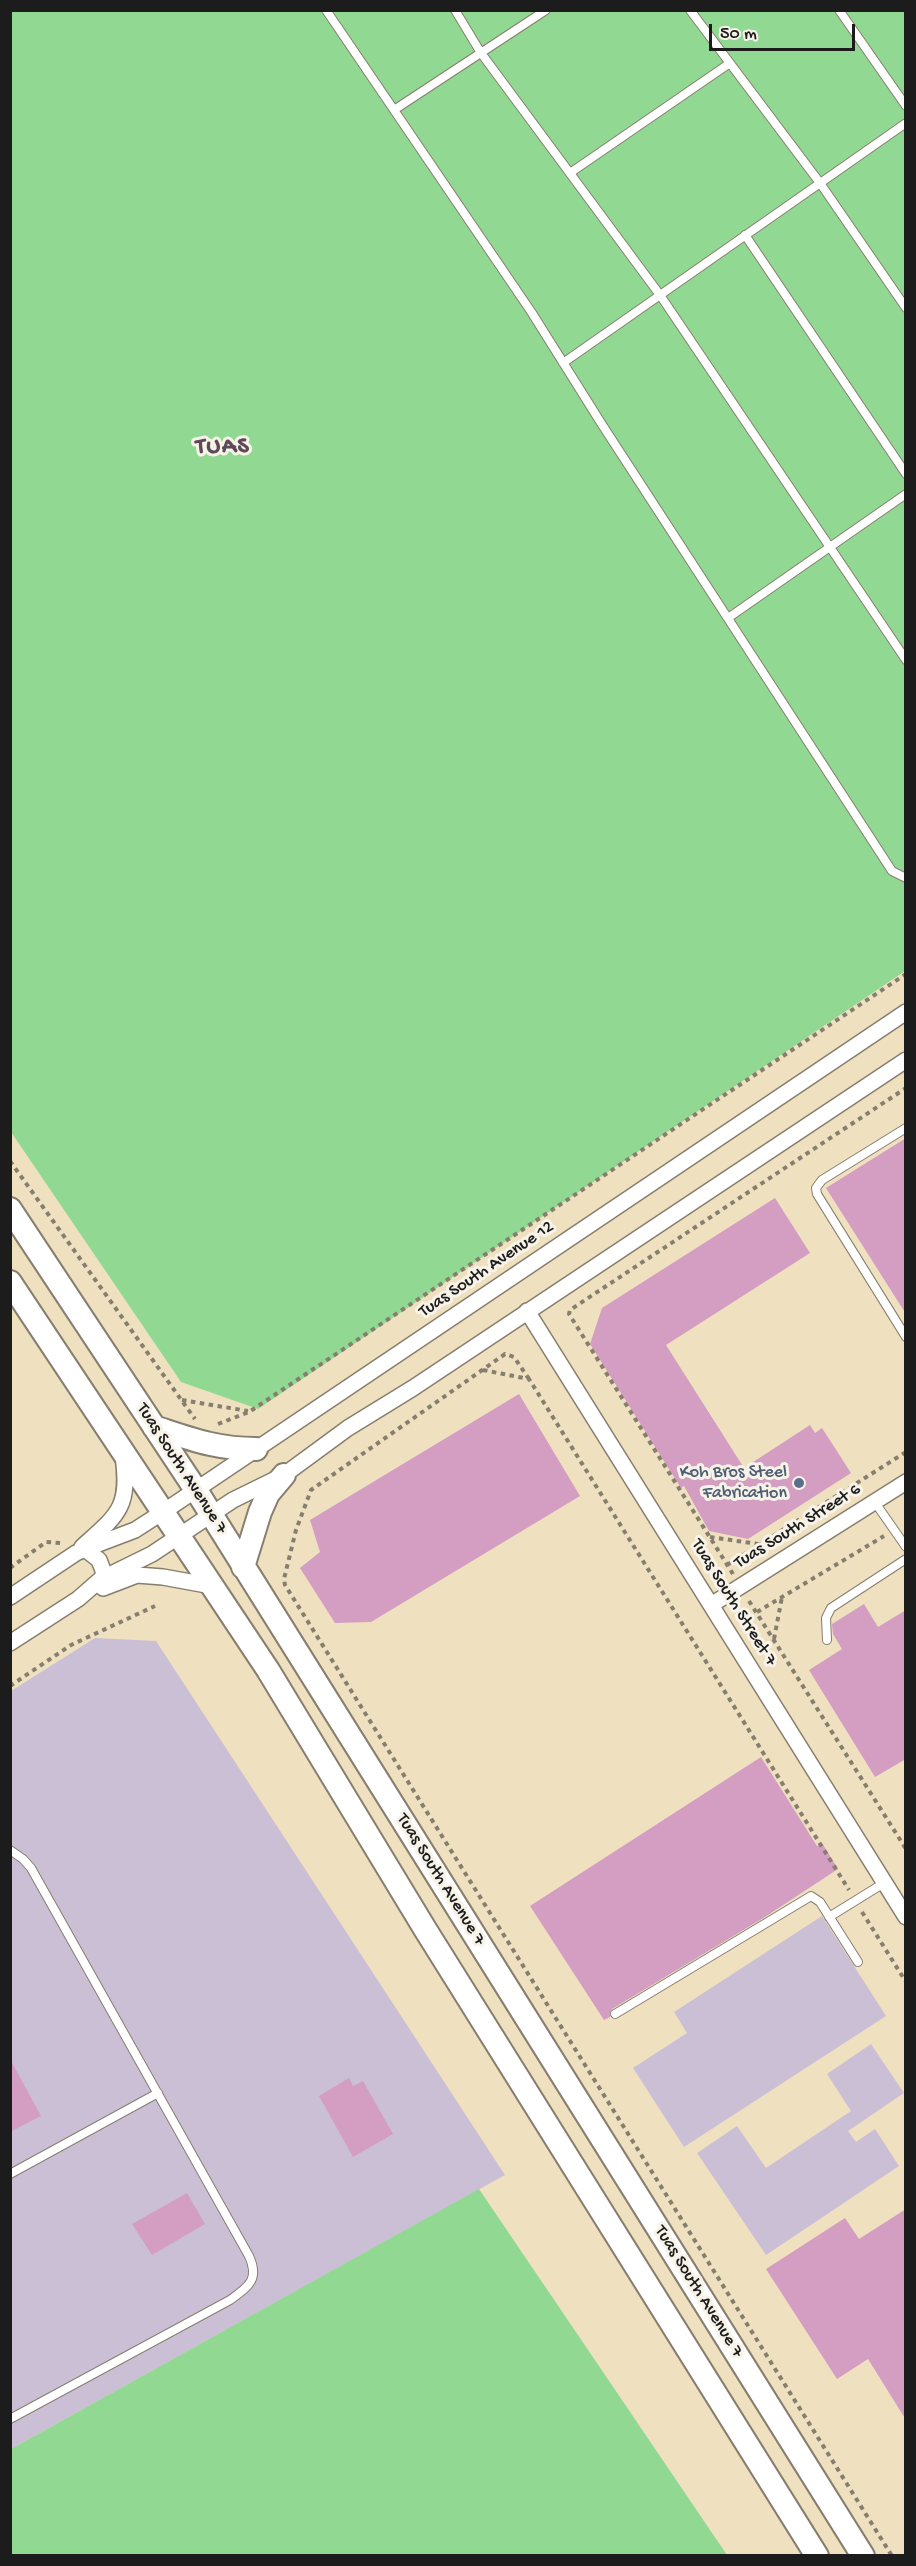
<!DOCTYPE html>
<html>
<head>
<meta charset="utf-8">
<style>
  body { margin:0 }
  #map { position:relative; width:916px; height:2566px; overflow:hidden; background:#efe0c0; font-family:"Gochi Hand",sans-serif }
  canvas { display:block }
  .frame { position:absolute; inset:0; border:12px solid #1c1c1c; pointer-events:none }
  .scale { position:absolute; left:709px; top:24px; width:146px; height:27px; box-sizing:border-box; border:3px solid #1c1c1c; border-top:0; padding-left:8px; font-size:18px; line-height:21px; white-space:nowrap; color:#1c1c1c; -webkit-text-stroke:4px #f7f3e8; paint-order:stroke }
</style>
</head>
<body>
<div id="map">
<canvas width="916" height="2566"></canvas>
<div class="frame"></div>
<div class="scale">50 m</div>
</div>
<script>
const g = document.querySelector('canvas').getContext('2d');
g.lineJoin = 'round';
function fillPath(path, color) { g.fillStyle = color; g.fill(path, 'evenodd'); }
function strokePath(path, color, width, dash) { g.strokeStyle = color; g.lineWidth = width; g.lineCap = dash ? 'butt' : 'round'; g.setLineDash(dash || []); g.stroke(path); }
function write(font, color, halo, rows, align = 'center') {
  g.font = font + ' "Gochi Hand",sans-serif'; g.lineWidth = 6; g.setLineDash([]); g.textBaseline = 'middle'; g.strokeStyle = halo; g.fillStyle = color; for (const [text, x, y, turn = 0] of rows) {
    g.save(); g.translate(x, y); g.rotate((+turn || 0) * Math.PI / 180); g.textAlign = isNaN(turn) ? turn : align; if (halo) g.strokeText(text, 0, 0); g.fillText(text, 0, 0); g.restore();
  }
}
fillPath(new Path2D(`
  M95,1638L156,1641L505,2175L11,2449V1691Z
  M822,1916L886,2016L684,2147L633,2068L687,2033L674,2012Z
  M871,2044L904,2093L848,2131L856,2142L875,2129L899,2166L766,2255L697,2153L737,2126L766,2168L851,2111L827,2074Z`), '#cbbfd5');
fillPath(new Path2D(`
  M10,11H905V971L258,1409L181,1382L11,1132Z
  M479,2189L727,2555H11V2449Z`), '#91d993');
fillPath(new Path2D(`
  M906,1138V1314L826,1188Z
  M775,1198L810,1253L666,1345L744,1468L810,1425L815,1433L822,1428L851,1473L748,1539L709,1531L684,1486L681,1488L590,1344L602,1308Z
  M519,1394L580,1496L371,1622L335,1623L300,1568L320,1552L310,1520Z
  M864,1604L878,1627L906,1610V1759L875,1777L809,1670L842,1649L833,1634L832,1624Z
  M761,1757L817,1846L822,1843L838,1869L765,1917L612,2009L610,2017L604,2020L530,1906Z
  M10,2059L41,2116L10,2132Z
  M349,2078L353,2086L363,2081L393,2134L353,2157L319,2096Z
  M187,2193L205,2224L152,2255L132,2224Z
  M906,2209V2420L868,2359L837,2379L766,2269L845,2218L859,2239Z`), '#d39ec1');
const lane = new Path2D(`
  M326,10L532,313L601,423L892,871L906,878
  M455,10L481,53L660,295L906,660
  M690,10L820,183L906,308
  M839,10L906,106
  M394,110L546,10
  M570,173L730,63
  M745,235L906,474
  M563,363L906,123
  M728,618L906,494
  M906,1128L822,1180L816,1188L817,1194L906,1337
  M874,1501L906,1547
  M827,1640L826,1618L831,1608L906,1559
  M10,1850L23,1859L31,1868L249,2256C260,2280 248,2287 230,2300L10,2419
  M829,1917L884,1883
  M615,2014L811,1896L820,1902L858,1962
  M10,2174L158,2093`);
const street = new Path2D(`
  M527,1311L906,1917
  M82,1547C119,1514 130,1507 123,1456
  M85,1549L135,1530L163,1512L906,1012
  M103,1588L137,1575L163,1577L212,1586
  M10,1597L76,1553L85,1549L99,1560L104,1573L101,1579
  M711,1605L906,1482
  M10,1643L78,1599L101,1579L152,1554L233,1500L284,1475L348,1428L413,1388L906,1060`);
const secondary = new Path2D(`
  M10,1209L196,1490L863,2556
  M10,1282L268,1670L425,1929L817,2556
  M154,1427C191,1439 216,1449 256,1449
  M243,1567L260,1512L268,1494L284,1475`);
strokePath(lane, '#867e6e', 10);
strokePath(street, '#867e6e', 18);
strokePath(secondary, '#867e6e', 26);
strokePath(new Path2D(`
  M10,1161L195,1419
  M483,1370L529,1379L849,1890
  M529,1379L514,1357L505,1354L311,1490L296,1530L284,1579L285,1585L892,2556
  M182,1400L248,1411
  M218,1424L249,1412L906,974
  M710,1537L758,1544
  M727,1565L906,1452
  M10,1568L46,1542L61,1543
  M733,1574L569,1314L570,1310L906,1088
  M749,1601L906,1849
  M757,1612L884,1536
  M774,1639L782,1597
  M10,1686L71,1645L155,1606
  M862,1912L906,1982`), '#867e6e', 4, [4.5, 4.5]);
strokePath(lane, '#fff', 8);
strokePath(street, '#fff', 15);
strokePath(secondary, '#fff', 22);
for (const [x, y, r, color] of [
  [799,1483,6,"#5c6f8a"]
]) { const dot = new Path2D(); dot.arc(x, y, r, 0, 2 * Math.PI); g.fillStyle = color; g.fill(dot); strokePath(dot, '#f7f3e8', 2); }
write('18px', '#1c1c1c', '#f7f3e8', [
  ["Tuas South Avenue 12",487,1270,-34],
  ["Tuas South Avenue 7",181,1469,57],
  ["Tuas South Street 6",798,1527,-32],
  ["Tuas South Street 7",733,1603,58],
  ["Tuas South Avenue 7",440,1880,58],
  ["Tuas South Avenue 7",698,2292,58]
]);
write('18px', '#4e5e75', '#f7f3e8', [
  ["Koh Bros Steel",787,1473],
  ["Fabrication",787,1494]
], 'right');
g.letterSpacing = '1.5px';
write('bold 24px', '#5c4a56', '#f7f3e8', [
  ["TUAS",223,448]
]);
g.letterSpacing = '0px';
</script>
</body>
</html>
